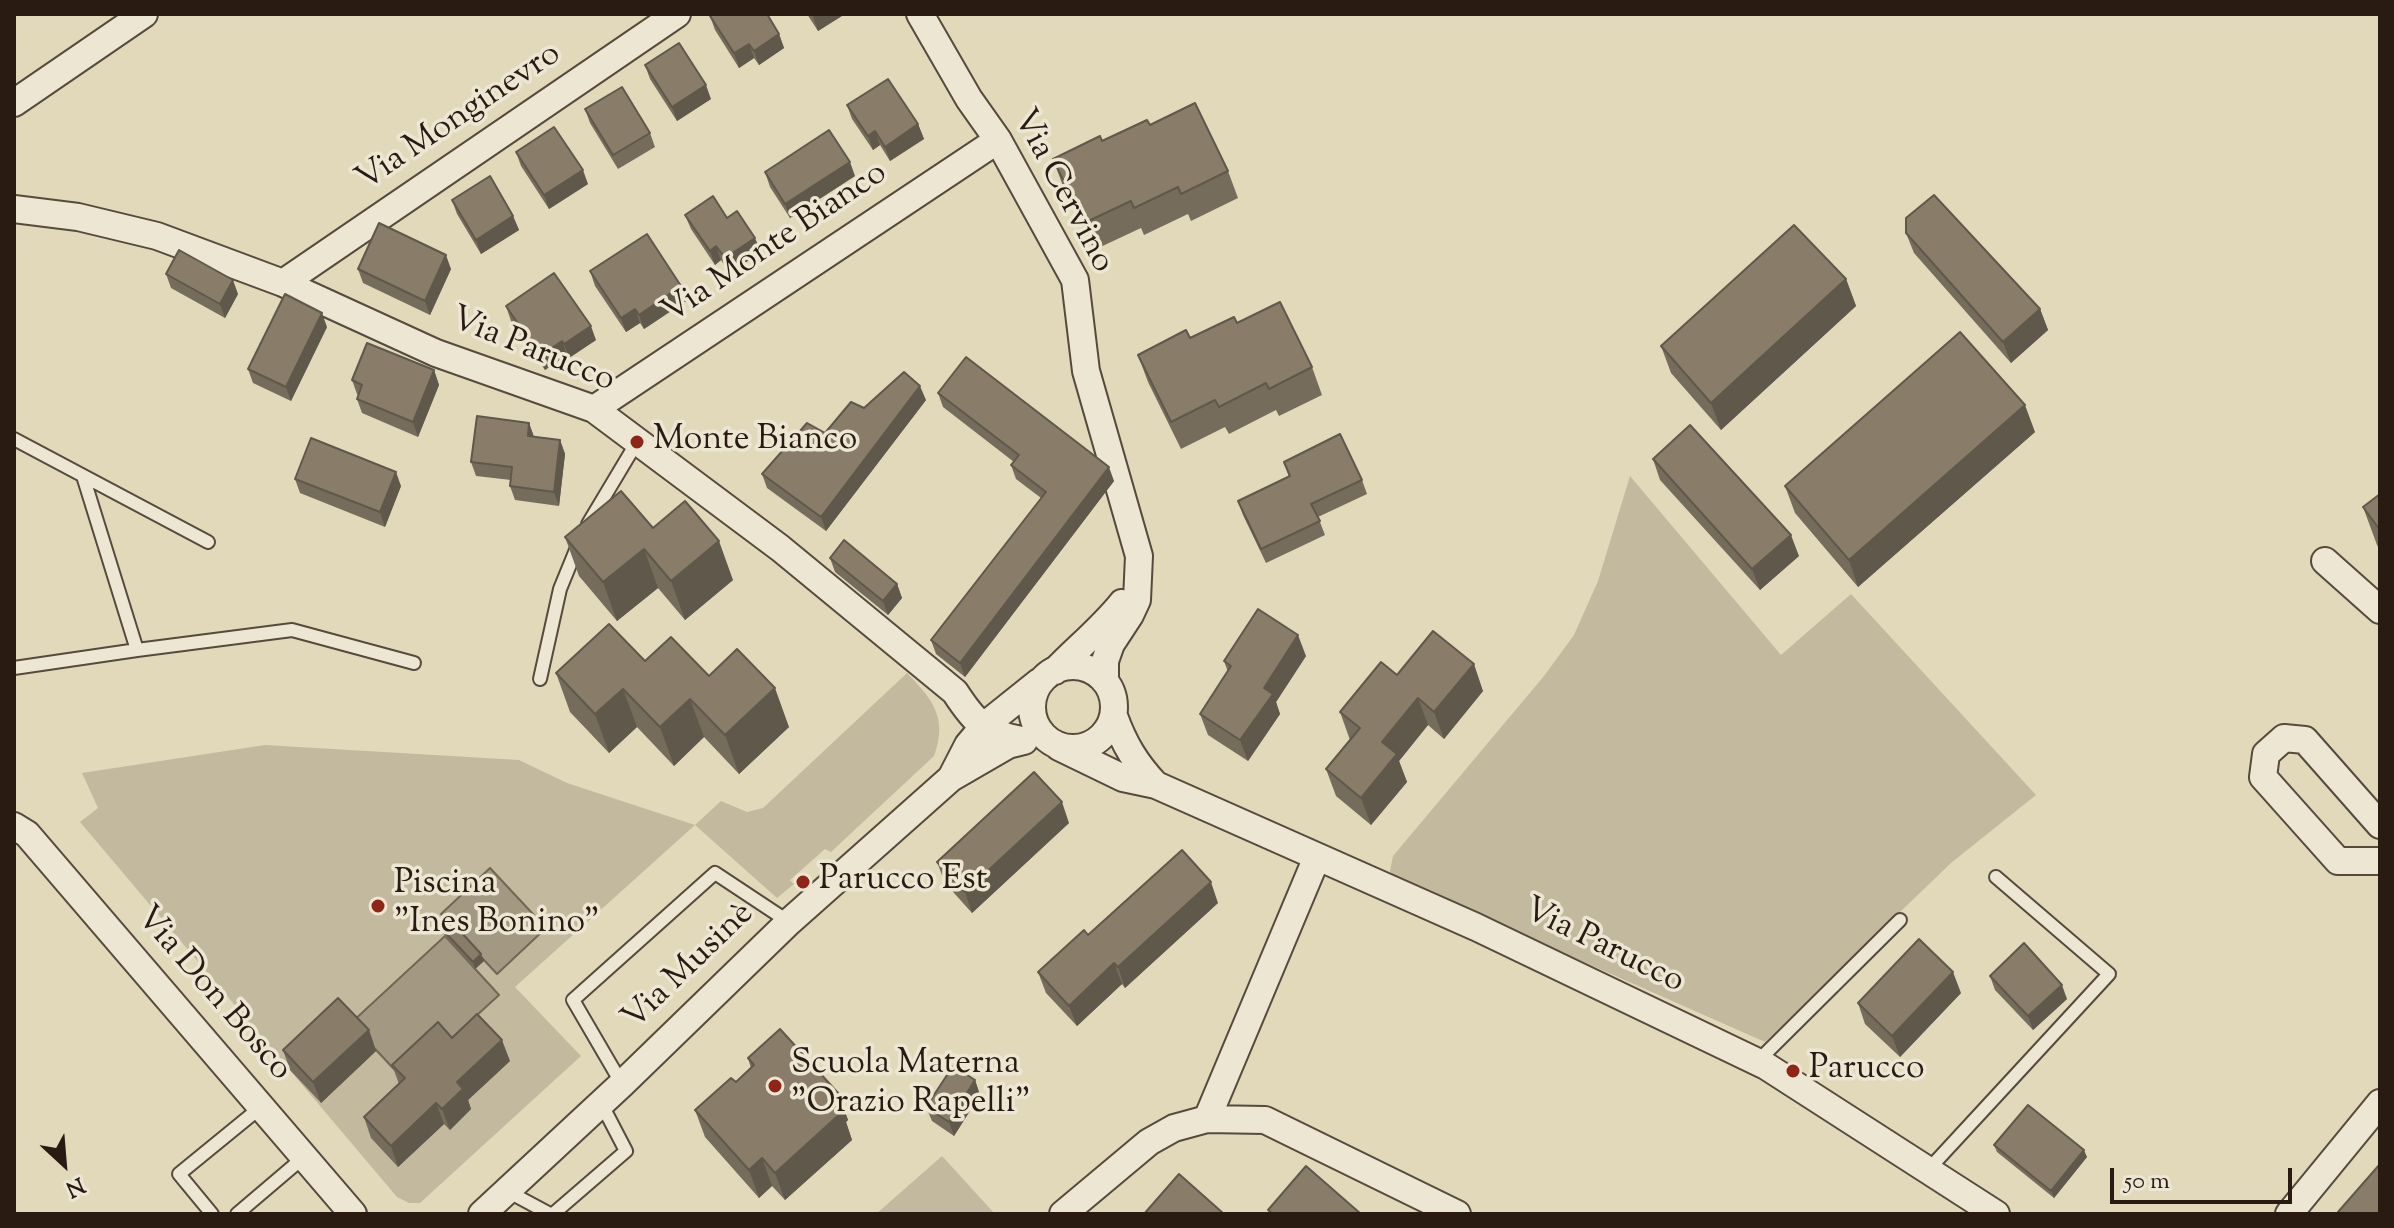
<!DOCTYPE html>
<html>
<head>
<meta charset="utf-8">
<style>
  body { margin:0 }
  #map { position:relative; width:2394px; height:1228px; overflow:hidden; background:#e2d9bb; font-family:"Sorts Mill Goudy",serif }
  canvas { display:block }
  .frame { position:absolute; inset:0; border:16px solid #291a12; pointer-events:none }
  .north { position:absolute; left:24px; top:1124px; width:80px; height:80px; -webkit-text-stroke:6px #ece6d3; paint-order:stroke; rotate:154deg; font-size:22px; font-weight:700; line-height:32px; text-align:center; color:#291a12 }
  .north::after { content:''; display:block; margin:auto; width:28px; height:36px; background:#291a12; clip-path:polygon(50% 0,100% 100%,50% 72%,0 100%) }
  .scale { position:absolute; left:2110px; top:1168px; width:182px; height:36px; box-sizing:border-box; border:4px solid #291a12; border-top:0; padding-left:10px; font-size:24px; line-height:28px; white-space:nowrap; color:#291a12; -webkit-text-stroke:6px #ece6d3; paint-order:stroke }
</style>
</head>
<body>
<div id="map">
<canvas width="2394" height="1228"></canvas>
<div class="frame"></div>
<div class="north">N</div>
<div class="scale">50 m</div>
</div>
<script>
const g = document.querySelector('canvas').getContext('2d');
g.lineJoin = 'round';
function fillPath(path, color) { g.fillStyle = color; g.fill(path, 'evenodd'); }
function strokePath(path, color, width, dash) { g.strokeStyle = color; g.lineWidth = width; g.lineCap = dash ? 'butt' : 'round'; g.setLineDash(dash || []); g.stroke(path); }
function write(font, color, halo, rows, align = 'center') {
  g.font = font + ' "Sorts Mill Goudy",serif'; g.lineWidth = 7; g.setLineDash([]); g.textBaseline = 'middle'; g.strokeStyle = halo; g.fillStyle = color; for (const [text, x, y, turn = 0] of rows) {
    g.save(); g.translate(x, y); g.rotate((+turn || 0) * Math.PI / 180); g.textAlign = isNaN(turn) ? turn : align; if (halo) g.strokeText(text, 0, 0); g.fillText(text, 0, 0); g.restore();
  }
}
fillPath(new Path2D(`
  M1630,476L1781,655L1851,594L2036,795L1951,863L1765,1042L1394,878L1390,871L1393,856L1544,676L1574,635L1598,581Z
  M907,673C933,700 948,718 934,756L831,852L825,849L790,880L794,884L777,898L695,825L515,987L581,1056L420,1203H409L397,1197L80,822L98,808L82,773L265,745L519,760L567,783L695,825L721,801L747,812L763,808Z
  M942,1156L995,1214H876Z`), '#c3b99e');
const water = new Path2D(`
  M490,868L546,928L497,974L441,914Z
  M445,936L499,995L405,1081L351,1023Z`);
fillPath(water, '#a39882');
strokePath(water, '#726655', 2);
const lane = new Path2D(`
  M14,439L208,542
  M588,524L637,442
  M137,650L292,630L414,663
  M14,668L137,650L83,476
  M540,679L560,589L578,545
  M1757,1062L1900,920
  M622,1084L573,1000L715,873L789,922
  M1928,1170L2109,974L1996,877
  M507,1191L550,1214
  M212,1214L179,1174L261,1107
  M237,1214L304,1157
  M553,1214L626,1151L601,1103`);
const street = new Path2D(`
  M920,14L969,99L998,140L1075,280L1086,371L1139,556L1137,600L1130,615L1111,644L1105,661V681
  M14,103L144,14
  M14,209L78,217L157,236L283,283L436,353L594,409L780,548L955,692C975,723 986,734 1022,740
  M283,283L677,14
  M594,409L998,140
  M2325,561L2380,610
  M1032 707a41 41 0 1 1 82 0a41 41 0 1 1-82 0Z
  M1055,671C1077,648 1102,628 1122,603
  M1114,716C1124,744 1136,764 1156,785
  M1059,747L1123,778L1156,785L1476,927L1766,1066L1996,1214
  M951,778L968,745L984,726L1039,682
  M2380,825L2305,740L2284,738L2266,754L2263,777L2338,861H2380
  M14,826L27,834L353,1214
  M1207,1119L1317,857
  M482,1214L622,1084L789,922L951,778L1008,745L1024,741
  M1063,1214L1149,1142L1174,1128L1207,1119L1265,1120L1457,1214
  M2289,1214L2380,1103`);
strokePath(lane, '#574a3c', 16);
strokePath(street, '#574a3c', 30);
strokePath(lane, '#ece6d3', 12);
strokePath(street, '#ece6d3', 26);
fillPath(new Path2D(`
  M807,14H845L818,31Z
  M710,16L779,34L784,48L759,65L754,58L739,68L715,30Z
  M645,65L711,99L677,121L650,79Z
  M847,105L918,124L924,139L890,161L880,145L873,150L852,119Z
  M585,109L650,133L655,147L618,169L590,123Z
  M1150,125L1228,171L1238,198L1191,221L1188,214L1144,235L1141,228L1094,250L1063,186L1053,159Z
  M516,152L588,184L549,209L521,166Z
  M765,172L855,176L790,218L770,187Z
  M452,200L513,216L519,230L481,254L457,214Z
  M685,215L727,218L761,252L730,273L721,260L715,265L691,229Z
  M1906,233L2040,309L2048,330L2011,363L1914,253Z
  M358,269H451L430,315L363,283Z
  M590,271L686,301L644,329L640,323L626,332L595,286Z
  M166,274L238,294L225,318L171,288Z
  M1846,279L1856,306L1721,430L1671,373L1661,346Z
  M506,306L596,340L569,358L567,355L545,370L511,321Z
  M1237,323L1312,367L1322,395L1279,416L1276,410L1229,434L1225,427L1181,449L1148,382L1138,355Z
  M327,327L291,401L253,383L248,369Z
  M434,370L439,385L418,437L362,413L357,399L358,395L357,394L352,380Z
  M938,393L1114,481L965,677L936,654L931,640L1041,498L1016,479L1011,465L1014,462L943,407Z
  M926,400L826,531L767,488L762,474L864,408Z
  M529,423L534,437L560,440L565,454L559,506L515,500L510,486L511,480L476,476L471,462Z
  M2035,432L1858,587L1795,513L1785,486Z
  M1653,459L1799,556L1760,590L1660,480Z
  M1284,462L1362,480L1367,494L1318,517L1325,535L1266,563L1243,515L1238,501L1289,477Z
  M295,479L401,486L385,527L300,493Z
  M2380,494V550L2377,545L2363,507Z
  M653,528L733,580L685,620L658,588L617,621L579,576L565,537Z
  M830,558L897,584L902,598L888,615L835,572Z
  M1306,656L1276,702L1280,714L1248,761L1208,735L1200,714L1228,672L1224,661Z
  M556,673L709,676L789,727L739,774L704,737L674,766L637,727L609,753L570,712Z
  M1397,675L1483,691L1444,739L1428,725L1399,761L1407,782L1371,825L1336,796L1326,769L1350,740L1340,712Z
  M1069,823L972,913L945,883L937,862Z
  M1218,903L1125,988L1122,984L1077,1026L1046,993L1038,972L1088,935Z
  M442,929L484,961L475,969L445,936Z
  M1990,976L2067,999L2033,1030L1995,990Z
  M1961,993L1900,1057L1865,1024L1858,1003Z
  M369,1030L376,1051L321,1103L290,1070L283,1050Z
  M452,1038L510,1061L468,1100L471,1109L450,1130L444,1124L398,1167L371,1138L364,1117L399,1084L392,1065Z
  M748,1058L838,1093L848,1120L846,1122L852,1140L785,1200L772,1186L759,1198L705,1137L695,1110L736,1082L751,1068Z
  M975,1080L980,1095L954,1136L932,1121L926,1107Z
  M1994,1145L2087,1157L2054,1198L1997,1152Z`), '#766c5b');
fillPath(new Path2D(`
  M817,14H845L818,31L813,17Z
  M779,34L784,48L759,65L754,51Z
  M749,44L754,58L739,68L734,53Z
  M706,85L711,99L677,121L672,107Z
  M918,124L924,139L890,161L885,147Z
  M875,131L880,145L873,150L868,136Z
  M850,162L855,176L790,218L785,204Z
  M583,170L588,184L549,209L544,195Z
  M513,216L519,230L481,254L476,240Z
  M755,238L761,252L730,273L725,258Z
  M716,246L721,260L715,265L710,251Z
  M446,255L451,269L430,315L425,301Z
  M1846,279L1856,306L1721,430L1711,403Z
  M233,280L238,294L225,318L220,304Z
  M681,286L686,301L644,329L639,315Z
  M635,309L640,323L626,332L621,318Z
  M2040,309L2048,330L2011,363L2003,342Z
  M322,313L327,327L291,401L286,387Z
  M591,326L596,340L569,358L564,344Z
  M562,341L567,355L545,370L540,356Z
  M434,370L439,385L418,437L413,422Z
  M920,386L926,400L826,531L821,517Z
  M2025,405L2035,432L1858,587L1849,560Z
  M529,423L534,437L528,436Z
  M560,440L565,454L559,506L554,492Z
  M1109,467L1114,481L965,677L960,663Z
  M396,472L401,486L385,527L380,512Z
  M1791,535L1799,556L1760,590L1752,569Z
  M719,541L733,580L685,620L671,581Z
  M644,549L658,588L617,621L603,582Z
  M897,584L902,598L888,615L883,601Z
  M1298,635L1306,656L1276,702L1280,714L1248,761L1240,740L1264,688Z
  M1474,664L1483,691L1444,739L1434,712Z
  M775,688L789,727L739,774L725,735Z
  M623,689L637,727L609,753L595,714Z
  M1418,698L1428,725L1399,761L1407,782L1371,825L1361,798L1382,742Z
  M690,699L704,737L674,766L660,727Z
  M1062,802L1069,823L972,913L965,892Z
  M1211,882L1218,903L1125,988L1118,967Z
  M481,954L484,961L475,969L473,962Z
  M1114,963L1122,984L1077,1026L1069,1006Z
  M1953,972L1961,993L1900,1057L1892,1036Z
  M2062,985L2067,999L2033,1030L2028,1016Z
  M369,1030L376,1051L321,1103L313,1082Z
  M502,1040L510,1061L468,1100L471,1109L450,1130L442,1109L457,1082Z
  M975,1080L980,1095L954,1136L949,1122Z
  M838,1093L848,1120L846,1122L852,1140L785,1200L775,1173L830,1099Z
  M436,1103L444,1124L398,1167L391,1146Z
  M2084,1150L2087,1157L2054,1198L2051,1191Z
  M762,1158L772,1186L759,1198L749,1170Z`), '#60584a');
const building = new Path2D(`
  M714,14H767L779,34L754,51L749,44L734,53L710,16Z
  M679,43L706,85L672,107L645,65Z
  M888,79L918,124L885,147L875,131L868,136L847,105Z
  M622,87L650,133L613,155L585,109Z
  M1195,103L1228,171L1181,194L1178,187L1134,208L1131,201L1084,223L1053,159L1100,136L1102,141L1147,120L1150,125Z
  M554,127L583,170L544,195L516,152Z
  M829,130L850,162L785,204L765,172Z
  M490,176L513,216L476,240L452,200Z
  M1934,195L2040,309L2003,342L1906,233V218Z
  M713,196L727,218L737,211L755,238L725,258L716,246L710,251L685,215Z
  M379,223L446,255L425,301L358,269Z
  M1794,225L1846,279L1711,403L1661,346Z
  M647,234L681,286L639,315L635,309L621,318L590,271Z
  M179,250L233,280L220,304L166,274Z
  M554,273L591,326L564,344L562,341L540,356L506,306Z
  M285,294L322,313L286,387L248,369Z
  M1280,302L1312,367L1269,389L1266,383L1219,407L1215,400L1171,422L1138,355L1186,330L1190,338L1234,317L1237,323Z
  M1960,332L2025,405L1849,560L1785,486Z
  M367,343L434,370L413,422L357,399L362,385L352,380Z
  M966,357L1109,467L960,663L931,640L1046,492L1011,465L1019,455L938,393Z
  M904,372L920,386L821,517L762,474L807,423L825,433L851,402L864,408Z
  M477,416L529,423L528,436L560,440L554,492L510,486L512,467L471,462Z
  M1690,425L1791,535L1752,569L1653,459Z
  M1340,434L1362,480L1311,504L1320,521L1261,549L1238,501L1290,476L1284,462Z
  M311,438L396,472L380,512L295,479Z
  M621,491L653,528L685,501L719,541L671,581L644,549L603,582L565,537Z
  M2380,494V530L2363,507Z
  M844,540L897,584L883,601L830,558Z
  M1258,609L1298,635L1264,688L1273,694L1240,740L1200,714L1231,666L1224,661Z
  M609,624L645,661L671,637L709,676L737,649L775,688L725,735L690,699L660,727L623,689L595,714L556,673Z
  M1433,631L1474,664L1434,712L1418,698L1382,742L1397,754L1361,798L1326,769L1360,728L1340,712L1381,662L1397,675Z
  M1034,772L1062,802L965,892L937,862Z
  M1182,850L1211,882L1118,967L1114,963L1069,1006L1038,972L1084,930L1088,935Z
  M451,921L481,954L473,962L442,929Z
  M1919,939L1953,972L1892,1036L1858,1003Z
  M2024,943L2062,985L2028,1016L1990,976Z
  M338,998L369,1030L313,1082L283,1050Z
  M477,1014L502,1040L457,1082L463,1089L442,1109L436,1103L391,1146L364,1117L405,1078L392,1065L438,1022L452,1038Z
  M780,1029L838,1093L830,1099L842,1112L775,1173L762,1158L749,1170L695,1110L731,1078L736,1082L754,1065L748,1058Z
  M953,1066L975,1080L949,1122L926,1107Z
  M2028,1105L2084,1150L2051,1191L1994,1145Z
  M2380,1164V1214H2341L2338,1212Z
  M1306,1166L1361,1214H1273L1268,1210Z
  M1179,1174L1224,1214H1144Z`);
fillPath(building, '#897d6a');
strokePath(building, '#60584a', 2);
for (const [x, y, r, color] of [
  [637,442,8,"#8f2418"],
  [803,882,8,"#8f2418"],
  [378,906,8,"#8f2418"],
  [1793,1071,8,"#8f2418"],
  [775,1086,8,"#8f2418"]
]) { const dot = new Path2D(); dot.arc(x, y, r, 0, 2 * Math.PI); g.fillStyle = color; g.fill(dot); strokePath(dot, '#ece6d3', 3); }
write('34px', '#291a12', '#ece6d3', [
  ["Via Monginevro",460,119,-34],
  ["Via Cervino",1061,192,62],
  ["Via Monte Bianco",776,245,-34],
  ["Via Parucco",532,352,22],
  ["Via Parucco",1603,948,26],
  ["Via Musinè",690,968,-44],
  ["Via Don Bosco",212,995,49]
]);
write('34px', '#291a12', '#ece6d3', [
  ["Monte Bianco",653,442],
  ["Parucco Est",819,882],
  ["Piscina",394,886],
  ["\"Ines Bonino\"",394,925],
  ["Scuola Materna",791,1066],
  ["\"Orazio Rapelli\"",791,1105],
  ["Parucco",1809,1071]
], 'left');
</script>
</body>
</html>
